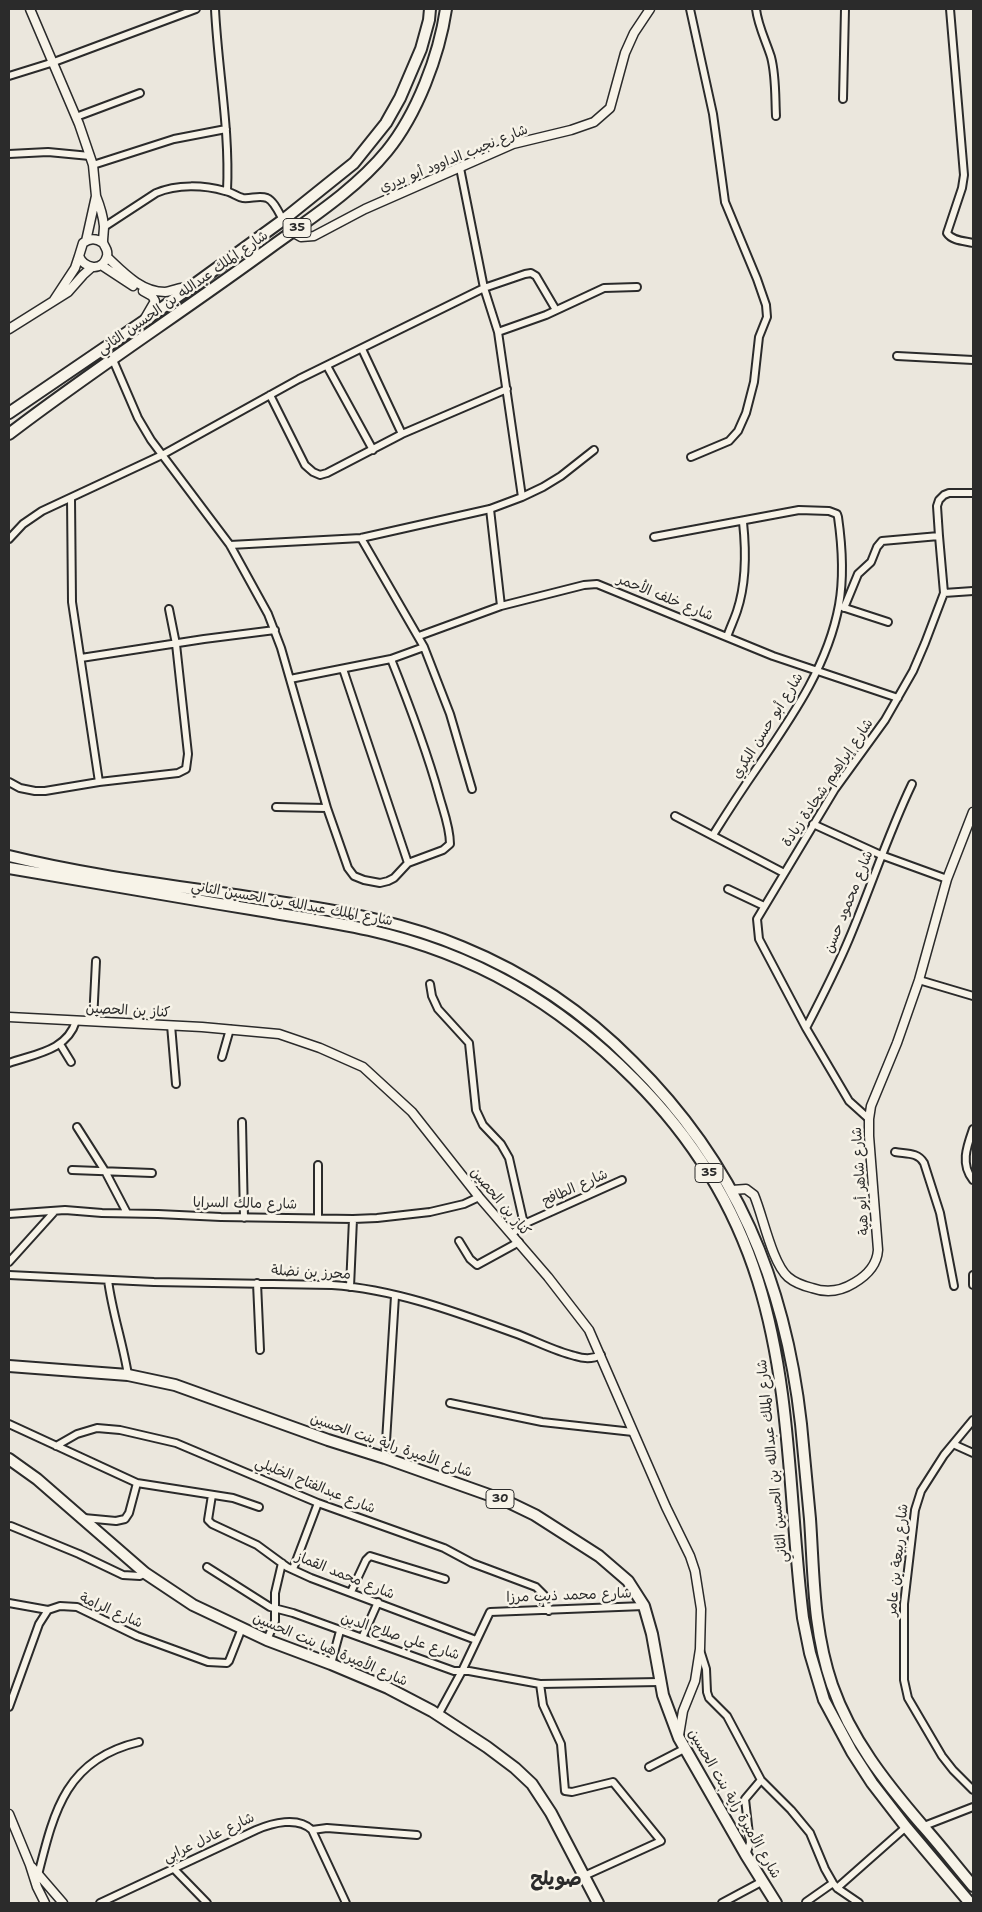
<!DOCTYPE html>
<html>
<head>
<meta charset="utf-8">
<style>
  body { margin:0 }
  #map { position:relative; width:982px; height:1912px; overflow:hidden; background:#ebe7dd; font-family:"Shantell Sans",sans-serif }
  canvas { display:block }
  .frame { position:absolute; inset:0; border:10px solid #2b2b2b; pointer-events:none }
</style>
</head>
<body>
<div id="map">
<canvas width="982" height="1912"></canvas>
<div class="frame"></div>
</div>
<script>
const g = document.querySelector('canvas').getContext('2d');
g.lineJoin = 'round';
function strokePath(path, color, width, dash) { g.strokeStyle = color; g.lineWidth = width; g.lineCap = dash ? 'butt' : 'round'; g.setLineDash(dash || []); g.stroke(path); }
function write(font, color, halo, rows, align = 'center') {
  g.font = font + ' "Shantell Sans","Playpen Sans Arabic",sans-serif'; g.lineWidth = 5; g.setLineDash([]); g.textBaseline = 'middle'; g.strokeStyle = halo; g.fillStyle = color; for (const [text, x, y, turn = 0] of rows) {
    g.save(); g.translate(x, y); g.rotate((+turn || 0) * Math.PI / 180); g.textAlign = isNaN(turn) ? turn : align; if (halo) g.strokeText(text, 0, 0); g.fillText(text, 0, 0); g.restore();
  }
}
const minor = new Path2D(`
  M215,9C218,70 230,130 227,191
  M690,9L713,114L725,202L757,279L766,305L767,317L759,337L754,382L746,413L738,431L729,441L691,457
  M756,9C758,26 766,41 771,57C776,76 775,96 776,116
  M950,9L964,175L962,188L947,233C952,241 965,241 973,243
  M9,76L54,62L196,9
  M843,99L845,9
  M76,117L140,93
  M9,154L48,152L90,156
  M93,165L174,139L226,129
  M460,168L484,288L498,332L522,497
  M104,227L156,193C177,184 204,185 225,191C232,192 237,197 243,198C251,199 259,195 267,198C274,201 279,213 283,220
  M498,332L546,315L604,288L637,287
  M362,349L402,434
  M897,356L973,360
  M113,360L138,418L151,440L230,545L268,614L281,648L327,808L348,868L354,876L364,880L380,883L388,881L394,878L408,863L443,850L450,844C450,827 443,810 439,795C426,748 409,704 391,659
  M327,366L373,450
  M270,395L305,465L313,472L320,475L327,473L402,434L507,389
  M71,498L72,602L99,782
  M490,509L501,606
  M654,537L799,510L829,511L837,514L838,517C842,545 844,577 839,605C828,665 793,715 759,765C743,788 728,811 713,835
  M361,538L424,647L450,714L472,789
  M9,539L23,524L42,511L162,455L299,379L484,288L525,274L531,273L536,276L556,310
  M230,545L361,538L490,509L522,497L543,487L561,476L594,450
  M944,593L973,591
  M842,607L888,622
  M844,608L858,574L871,562L877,547L882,541L939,536
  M419,636L501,606L584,585L597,584L773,656L898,698
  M727,637C730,628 734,620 737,611C746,584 746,550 743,522
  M81,658L204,639L275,630
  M343,669L408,863
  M290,679L391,659L424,647
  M9,782L20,788L35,791H45L99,782L178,773L186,769L188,754L176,644L169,609
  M276,807L327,808
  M675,816L784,873
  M813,824L881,855L947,879
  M728,889L764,906
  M919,980L973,996
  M430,984L432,996L438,1009L469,1043L476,1110L483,1125L501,1144L509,1158L524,1224
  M93,1021L96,961
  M171,1025L176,1084
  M806,1028C821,999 836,970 849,939C871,887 888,834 912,784
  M60,1044L71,1062
  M222,1057L230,1029
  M9,1063C34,1054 67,1051 76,1021
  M869,1119L849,1101L806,1028L759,939L757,919L835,789L885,720L913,671L925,643L944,593L939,536L937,506L939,500L944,495L949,493H973
  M242,1122L244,1218
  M77,1127L105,1171L127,1213
  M973,1129C967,1146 960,1164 973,1180
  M895,1152C906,1154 918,1152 924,1163L940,1213L954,1286
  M72,1170L152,1173
  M9,1214L65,1210L102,1213L158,1214L221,1217L353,1219L377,1218L430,1212L464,1204L479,1197
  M318,1218V1165
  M512,1234L524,1224L622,1180
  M459,1241L470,1259L477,1265L519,1242
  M9,1262L55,1211
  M9,1275L154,1282L332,1285C394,1289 456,1312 514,1333C534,1340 554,1351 575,1356C584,1359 593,1359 601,1355
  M973,1275V1285
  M108,1280C112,1312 123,1343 128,1375
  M257,1283L260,1350
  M350,1287L353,1219
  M450,1403L542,1422L633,1432
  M973,1420L944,1455L921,1491L915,1510L904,1604V1680L908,1698L942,1756L953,1770L973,1790
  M9,1424L137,1483L233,1498L259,1507
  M953,1444L973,1453
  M56,1446L77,1434L97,1428L120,1430L176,1443L318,1503L444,1548L472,1563L536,1587L544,1595L549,1611
  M385,1458L395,1296
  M212,1495L208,1520L212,1524L257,1545L287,1567L311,1578L476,1640
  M84,1518L116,1521L125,1519L129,1513L137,1483
  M11,1526L79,1554L123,1575L140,1576L145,1573
  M207,1567L270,1607L293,1613L454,1671H469L540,1684L660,1682
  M293,1569L318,1503
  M351,1592L366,1560L370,1556L445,1579
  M9,1603L48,1610
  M362,1638L378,1602
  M267,1640L275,1621V1593L282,1563
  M700,1650L706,1669L707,1692L709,1698L727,1716L761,1780L791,1810L810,1833L825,1869L833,1883L837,1888L859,1903
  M331,1664L340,1631
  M540,1684L543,1705L561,1744L565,1791L572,1792L613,1782L661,1841L584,1876
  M9,1707L39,1624L48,1610L60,1606L77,1607L137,1636L208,1662L227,1663L229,1661L242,1628
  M438,1715L462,1671L490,1612L644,1606
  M649,1767L684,1749
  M924,1826L973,1807
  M312,1830L327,1828L417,1835
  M746,1855L750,1843L745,1799L761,1780
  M173,1868L207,1903
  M36,1876L38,1875C54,1811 66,1759 139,1742
  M837,1888L906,1827
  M806,1902L833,1883
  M100,1903L256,1830C272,1823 298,1816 312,1830L346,1903
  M722,1903L763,1881`);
const tertiary = new Path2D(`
  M30,9L79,124L93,165L96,196L86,241
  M96,196C100,206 103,216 104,226C104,231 103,237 103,242C104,247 109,250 107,256C103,272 84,269 79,256L83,243C90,238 96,238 103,243
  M292,232L301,237L314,236L365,209L513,144L571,130L594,122L610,108L625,53L634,33L650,9
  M107,257C123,272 141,292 165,292C173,291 180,287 188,287
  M101,265L133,286
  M143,291L152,296L155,301L144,320
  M54,300L75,268L79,256
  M9,329L68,292L83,275L92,267
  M9,1017L202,1027L279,1034L320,1048L363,1067L412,1112L479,1197L548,1277L589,1330L666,1507L690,1556L695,1571L701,1609L700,1649L695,1681L683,1711L679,1735
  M732,1190L746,1189L754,1195C763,1216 772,1263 788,1277C795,1283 804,1286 812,1288C826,1293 841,1291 854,1283C866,1276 877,1265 878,1250L869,1136V1119L871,1106L897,1043L919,980L947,879L973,812
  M9,1814L30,1865L37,1887L45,1903
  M32,1867L63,1903`);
const primary = new Path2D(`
  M9,1366L128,1375L175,1385L328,1440L385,1458L506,1501L535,1515L599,1556L628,1581L644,1606L652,1634L663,1695L679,1738L746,1855L776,1903
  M9,1459L37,1479L145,1573L193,1605L267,1640L331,1664L388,1688L432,1711L487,1747L515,1768L532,1784L551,1813L598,1903`);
const trunk = new Path2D(`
  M9,413L144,321L283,220L354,163L386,123L400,98L421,49L429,20L430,9
  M9,434C94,369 184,311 271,247C311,218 356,189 387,151C417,114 439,56 446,9
  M9,856C102,879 198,888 292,904C350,913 408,924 462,947C528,974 584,1012 633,1062C736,1164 785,1281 801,1424C804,1455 807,1487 810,1519C814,1577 813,1629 832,1685C851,1739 885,1782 922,1825C940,1845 956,1866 973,1886
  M9,868C89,882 170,896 251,909C290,916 330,921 369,930C475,954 557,1002 634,1079C691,1136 734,1204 758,1281C792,1390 789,1506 803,1618L810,1653L824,1700L852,1752L872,1783L906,1827L970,1903`);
strokePath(minor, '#2b2b2b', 10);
strokePath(tertiary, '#2b2b2b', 11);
strokePath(primary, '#2b2b2b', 14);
strokePath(trunk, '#2b2b2b', 14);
strokePath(minor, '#f7f3e8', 6);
strokePath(tertiary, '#f7f3e8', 8);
strokePath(primary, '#f7f3e8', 10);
strokePath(trunk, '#f7f3e8', 10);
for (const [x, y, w] of [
  [297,228,28],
  [709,1173,28],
  [500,1499,28]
]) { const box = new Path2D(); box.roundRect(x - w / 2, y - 9.5, w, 19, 4); g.fillStyle = '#f7f3e8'; g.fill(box); strokePath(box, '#2b2b2b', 1); }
write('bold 12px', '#2b2b2b', null, [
  ["35",297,228],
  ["35",709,1173],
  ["30",500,1499]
]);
write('14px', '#2b2b2b', '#f7f3e8', [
  ["شارع نجيب الداوود أبو بدري",454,159,-22],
  ["شارع الملك عبدالله بن الحسين الثاني",183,293,-35],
  ["شارع خلف الأحمر",665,598,22],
  ["شارع أبو حسن البكري",768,726,-58],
  ["شارع إبراهيم شحادة زيادة",828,783,-56],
  ["شارع محمود حسن",849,902,-68],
  ["شارع الملك عبدالله بن الحسين الثاني",292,904,10],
  ["كناز بن الحصين",128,1011,3],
  ["شارع شاهر أبو هية",861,1181,-94],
  ["شارع الطافح",575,1188,-24],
  ["كناز بن الحصين",500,1202,50],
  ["شارع مالك السرايا",245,1204,1],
  ["محرز بن نضلة",311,1273,3],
  ["شارع الأميرة راية بنت الحسين",391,1446,19],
  ["شارع الملك عبدالله بن الحسين الثاني",773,1461,-96],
  ["شارع عبدالفتاح الخليلي",315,1486,22],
  ["شارع ربيعة بن عامر",898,1560,-84],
  ["شارع محمد القماز",345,1576,22],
  ["شارع محمد ذيب مرزا",569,1596,-2],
  ["شارع الرامة",111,1611,24],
  ["شارع علي صلاح الدين",400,1637,18],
  ["شارع الأميرة هيا بنت الحسين",330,1650,23],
  ["شارع الأميرة راية بنت الحسين",734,1804,60],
  ["شارع عادل عرابي",209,1838,-25]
]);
write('bold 19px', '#2b2b2b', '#f7f3e8', [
  ["صويلح",556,1880]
]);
</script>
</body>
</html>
